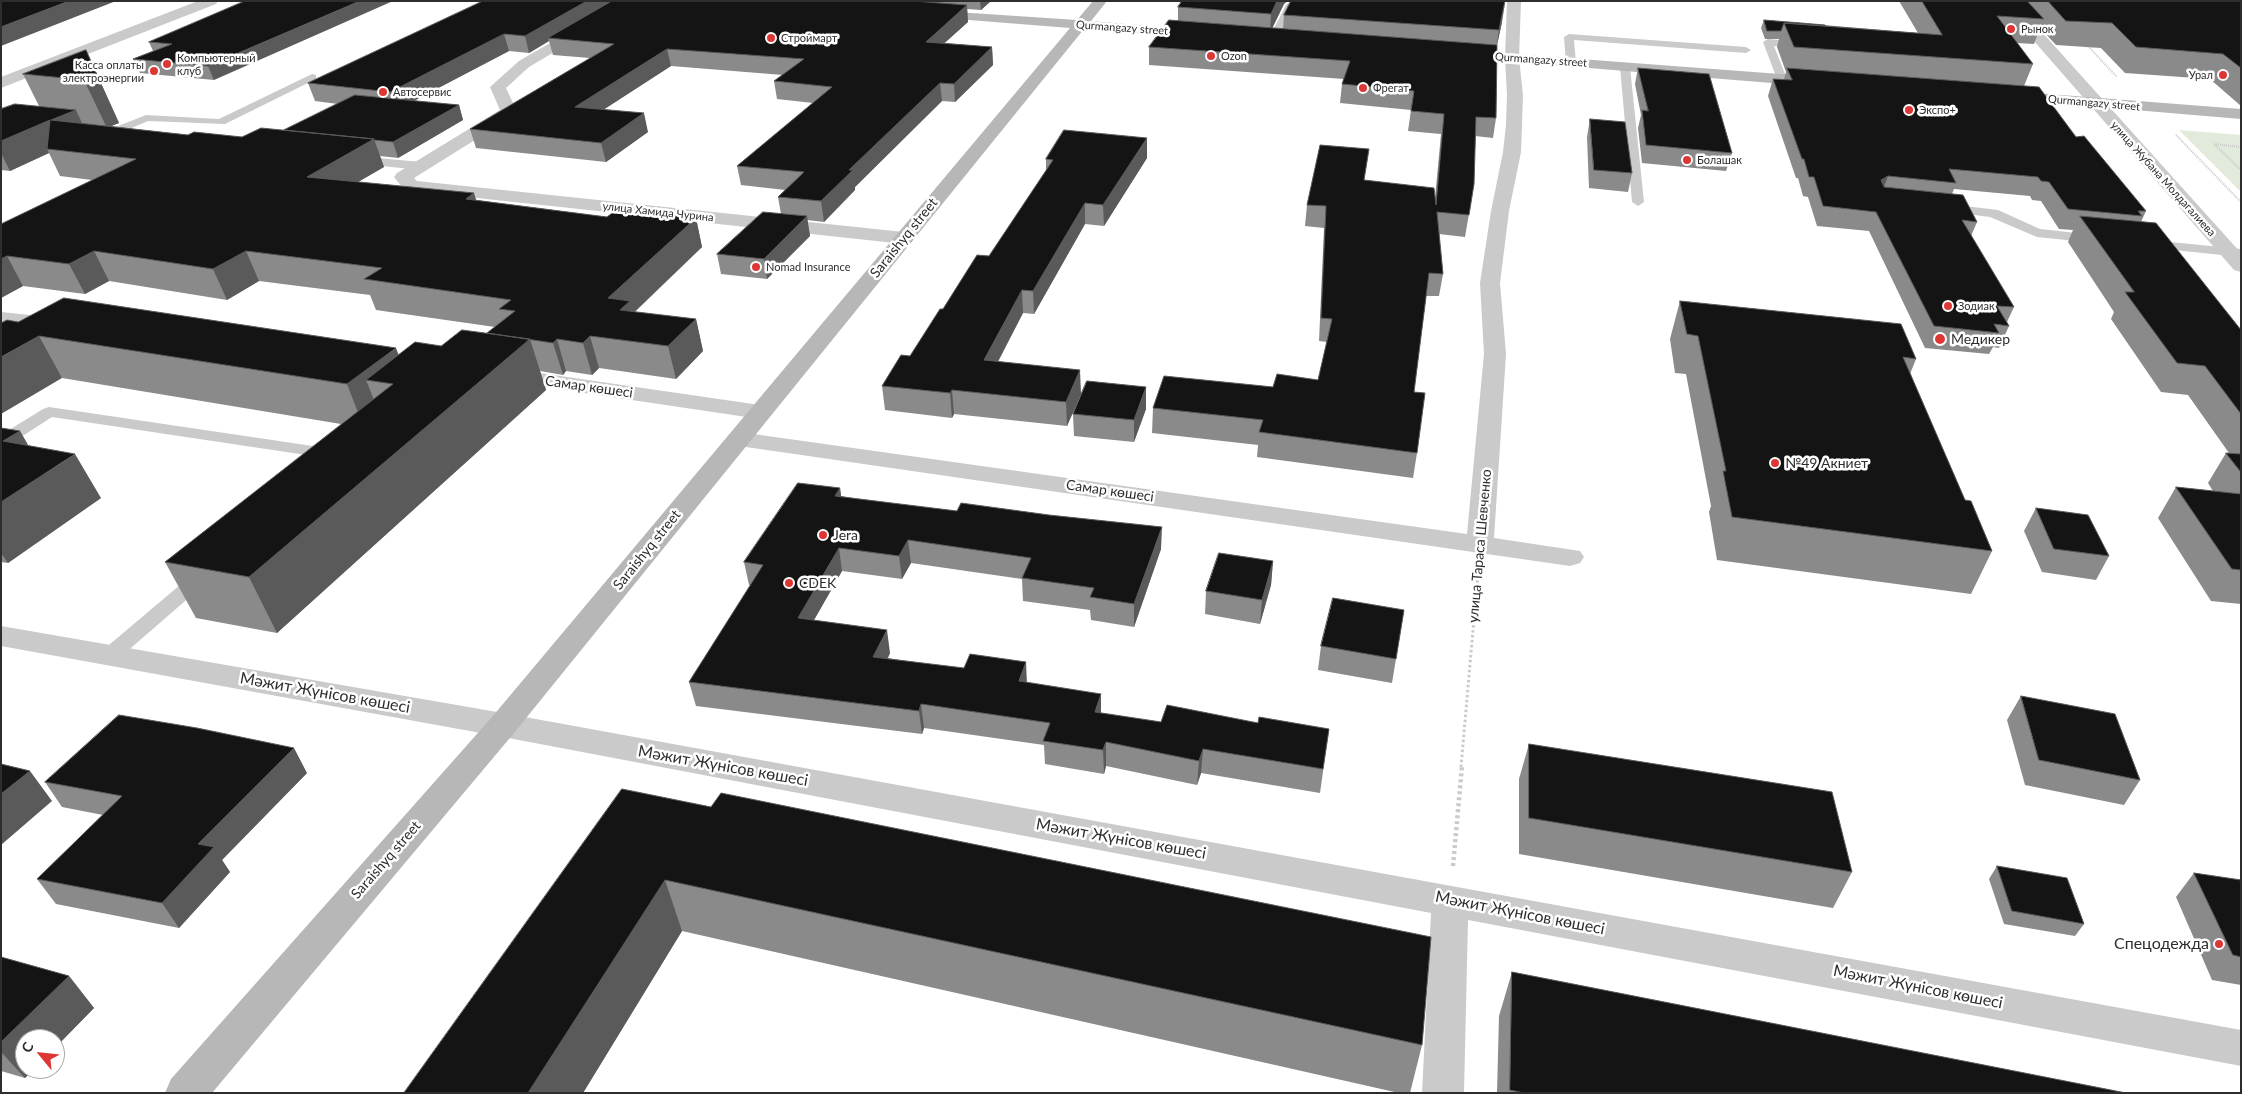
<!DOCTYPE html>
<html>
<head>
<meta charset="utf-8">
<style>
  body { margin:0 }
  #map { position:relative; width:2242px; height:1094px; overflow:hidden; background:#fff; font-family:Lato,sans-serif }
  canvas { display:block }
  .frame { position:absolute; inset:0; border:2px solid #2d2d2d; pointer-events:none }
  .north { position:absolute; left:15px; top:1029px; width:50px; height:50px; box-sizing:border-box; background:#fff; border:1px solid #ababab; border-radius:50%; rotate:298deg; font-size:14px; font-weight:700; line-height:20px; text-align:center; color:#2d2d2d }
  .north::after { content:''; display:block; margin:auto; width:18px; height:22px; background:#dd3635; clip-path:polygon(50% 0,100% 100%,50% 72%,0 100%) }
</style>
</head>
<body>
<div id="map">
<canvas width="2242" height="1094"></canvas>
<div class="frame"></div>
<div class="north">С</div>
</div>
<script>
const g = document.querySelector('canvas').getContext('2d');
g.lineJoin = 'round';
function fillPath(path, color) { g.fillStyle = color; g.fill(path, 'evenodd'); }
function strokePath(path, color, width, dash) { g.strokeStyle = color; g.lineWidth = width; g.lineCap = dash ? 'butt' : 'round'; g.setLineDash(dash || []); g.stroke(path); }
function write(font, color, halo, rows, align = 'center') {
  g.font = font + ' Lato,sans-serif'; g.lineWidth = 5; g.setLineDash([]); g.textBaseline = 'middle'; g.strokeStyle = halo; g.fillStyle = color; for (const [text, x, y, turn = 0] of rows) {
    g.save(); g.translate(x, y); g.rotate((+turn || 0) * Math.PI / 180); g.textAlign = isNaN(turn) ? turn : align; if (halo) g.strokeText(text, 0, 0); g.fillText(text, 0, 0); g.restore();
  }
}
fillPath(new Path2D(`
  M2179,130L2241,135V192Z`), '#e2eadb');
strokePath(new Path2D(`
  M2087,45L2117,77
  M2176,135L2241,202
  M2241,147L2214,144L2241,170`), '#cacaca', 2, [1, 1]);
strokePath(new Path2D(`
  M1461,767L1478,573`), '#cacaca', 3, [2.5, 2.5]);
strokePath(new Path2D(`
  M1453,866L1462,766`), '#cacaca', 4.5, [3, 3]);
fillPath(new Path2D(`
  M1291,1H1303L1295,7L1276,42H1270L1268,40L1286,5Z
  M1569,34L1746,47L1751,50L1746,53L1574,40L1576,63L1571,66L1566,63L1564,37Z
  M1768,39L1802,42L1807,45L1802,48L1774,46L1787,79L1786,81H1778L1777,79L1763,42Z
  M1625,64L1630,67L1644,202L1638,206L1632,202L1620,67Z
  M312,74L316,75V79L225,124L148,121L113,136L95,135L93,133L99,130H108L146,115L219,119Z
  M356,156L421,162L427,166L421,170L352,163L350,160L352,157Z
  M1948,204L1998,210L2040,229L2095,235L2102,239L2095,243L2037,237L1990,217L1943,211L1942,208L1943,205Z
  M2150,240L2241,249V257L2145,247L2143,244L2145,241Z
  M49,407L333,449L339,450L342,454L339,458L333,459L52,417L7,446L1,447V435L43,409Z
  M200,572L207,574L210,578L207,582L117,660L110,662L103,660L100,655L103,650L193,574Z`), '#cacaca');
fillPath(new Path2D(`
  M198,1H218L216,4L1,88V77Z
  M623,1H640L529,67L506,88L517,112L515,115L414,178L417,181L904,232L911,234L914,238L911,242L904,244L412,191C404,189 399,184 394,177L397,173L500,110L490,87L519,61Z
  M1507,1H1521L1519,58L1523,95L1522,125L1521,152L1509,211L1500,283L1506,354L1494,538L1580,551L1584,557L1580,563L1570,566L739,446L730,444L727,439L730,434L739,432L1467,534L1484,354L1480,283L1491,211L1503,152L1506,125L1507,95L1505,58Z
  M1999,1H2014L2241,253V272L2234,270Z
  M1,312L59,318L67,320L70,325L67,330L59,332L1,325Z
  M505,368L760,405L768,407L772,412L768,417L760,419L497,380L493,375L497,370Z
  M1,626L503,713L2241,1030V1066L1468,920L1464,1093H1422L1431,913L503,737L1,646Z`), '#cacaca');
fillPath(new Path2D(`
  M1093,1H1107L1091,21L1197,30L1204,34L1197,38L1084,29L514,733L212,1093H165L171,1079L492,717L1070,28L931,17L924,13L926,10L1077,20Z
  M1460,50L1820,77L1825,79L1828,82L1825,85L1820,87L1455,57L1453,54L1455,51Z
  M2010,91L2241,109V119L2004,99L2002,96L2004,93Z`), '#b7b7b7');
fillPath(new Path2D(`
  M245,1L214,80L140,73L133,59L153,51L149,42Z
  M481,1H991L981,10L967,9L968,22L944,43L992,47L993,65L955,102L942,101L855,187V190L824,222L807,220L810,236L767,279L721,274L717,254L781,214L778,197L785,190L741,185L737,166L813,103L777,99L774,81L783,75L671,66L604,109L648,132L606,162L476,148L470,129L590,58L553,55L549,41L529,53L509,51L414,101L459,105L463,120L398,158L380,156L384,167L358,182L476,200L607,217L696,218L702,247L635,312L696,319L703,351L676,379L599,368L592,375L566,371L563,375L540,371L546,390L277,633L196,618L165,562L341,424L62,378L18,322L399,354L441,346L487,333L495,327L376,310L370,295L259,281L227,300L109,281L85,294L23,286L1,298V224L92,180L60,176L49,153L10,171L1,170V109L39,106L23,74L86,50L119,123L110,126L188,135L242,137L284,130L338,104L315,101L308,83L482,2Z
  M1899,1H2241V106L2210,79L2125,73L2101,48L2056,45L2040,28L2034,44L2017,43L2033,64L2024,86L2076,137L2146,211L2141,222L2241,330V604L2211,601L2158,518L2176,487L2213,491L2208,483L2226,453H2229L2188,395L2161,392L2111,319L2114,312L2068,242L2073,230L2059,229L2041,201L2032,200L2030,196L1954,189L1952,194L1977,222L1971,236L2014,307L2007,322L2009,326L1999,348L1993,347L1989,354L1925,348L1869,231L1817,226L1808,197L1803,196L1798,178H1796L1768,96L1773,79H1784L1786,72L1777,47L1779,39H1765L1761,28L1764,20L1918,33Z
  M1284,4L1272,28L1283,29L1284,15L1502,22L1497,45L1496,118L1493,138L1475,136L1474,184L1465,237L1439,234L1443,274L1439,296H1426L1414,392L1417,453L1413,478L1257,457L1258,445L1152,433L1153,408L1318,380L1327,342L1319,341L1324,228L1305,226L1307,205L1365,181L1435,198L1441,134L1408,131L1411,110L1340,103L1342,84L1344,79L1149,65V47L1178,21V7Z
  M1638,68L1732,153L1726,171L1642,163L1638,128L1641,115L1635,84Z
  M1590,119L1632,173L1628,192L1589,188L1587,137Z
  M1147,158L1104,226L1085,224L1034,314L1023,313L998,362L1081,394L1067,426L954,414L952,418L885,410L882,386L910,356L943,309L989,256L1046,171V159Z
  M1680,301L1916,359L1910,374L1965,500L1992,551L1971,594L1717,560L1709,512L1711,506L1686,374L1675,373L1670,339Z
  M1146,387V409L1134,442L1074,436L1073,414Z
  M1,428L20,431L28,446L101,498L8,563L1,562Z
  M840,488L841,496L1161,549L1134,627L1091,620L1090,610L1023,601L1022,579L911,563L902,579L842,571L814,620L890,653L888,658L1027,682L1101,713L1161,722L1258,723L1329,729L1320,793L1201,773L1197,785L1106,766L1104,774L1045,764L1044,745L924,728L922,734L696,706L689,682L751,585H749L744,562Z
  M2036,508L2109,556L2096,580L2042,572L2024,531Z
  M1273,561L1271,585L1260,624L1205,614L1206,591Z
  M1404,610L1392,683L1318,670L1321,646Z
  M2021,696L2140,780L2124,805L2025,785L2007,720Z
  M1529,744L1852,872L1833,908L1519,854V779Z
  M307,773L222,860L230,872L179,928L56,904L37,879L103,815L62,807L45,782Z
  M622,789L1422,1045L1410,1093H1399L682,931L583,1093H404Z
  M1997,866L2084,924L2075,936L2004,924L1989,879Z
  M2194,873L2241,880V985L2212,980L2176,897Z
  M1,957L69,976L94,1008L25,1078L1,1071Z
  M1512,972L2126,1093H1497L1499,1016Z`), '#8a8a8a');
fillPath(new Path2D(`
  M69,1H116L1,46V27Z
  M360,1H393L214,80L208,66Z
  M587,1H619L548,38L549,41L529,53L525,36Z
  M980,1H991L981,10Z
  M1277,1H1288L1284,4L1270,33L1271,14Z
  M1505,3L1502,22L1496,50L1499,30Z
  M967,5L968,22L927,59L926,42Z
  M504,34L509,51L396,110L390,92Z
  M992,47L993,65L955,102L954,84Z
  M667,49L671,66L580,125L575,107Z
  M86,50L119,123L107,128L84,80Z
  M940,83L942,101L855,187V190L824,222L821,201L849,170Z
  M459,105L463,120L398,158L393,142Z
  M76,110L88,136L51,120Z
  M644,113L648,132L606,162L601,143Z
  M50,120L47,149L49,153L10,171L1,153V141Z
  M1147,138V158L1104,226L1103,205Z
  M374,139L384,167L318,205L307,177Z
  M1888,176L1881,195V180Z
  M474,193L483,222L466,199Z
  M1085,203V224L1034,314L1033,291Z
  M807,216L810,236L767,279L764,259Z
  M696,218L702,247L633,313L638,332L608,298Z
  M94,251L109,281L85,294L69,264Z
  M246,251L259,281L227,300L213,269Z
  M7,256L23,286L1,298V259Z
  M1022,290L1023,313L986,384L984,360Z
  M696,319L703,351L676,379L668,346Z
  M39,336L62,378L1,414V357Z
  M590,336L599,368L592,375L583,343Z
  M530,339L546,390L277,633L249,577Z
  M557,339L566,371L563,375L553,343Z
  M396,348L412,390L393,384L366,380L380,415L364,428L347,384Z
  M1080,370L1081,394L1067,426L1066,402Z
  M1146,387V409L1134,442V420Z
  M952,390L954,414L952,418L950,393Z
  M20,431L45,474L75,454L101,498L8,563L1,553V502L3,441Z
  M840,488L843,510L835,496Z
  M1162,527L1161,549L1134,627V604Z
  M908,540L911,563L902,579L899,556Z
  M839,548L842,571L802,641L798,618Z
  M1273,561L1271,585L1260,624L1262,600Z
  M887,630L890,653L877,680L873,657Z
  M1026,662L1027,685L1019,681Z
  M1101,694V717L1095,712Z
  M921,704L924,728L922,734L919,711Z
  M1106,742V766L1104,774L1103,750Z
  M294,748L307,773L222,860L230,872L179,928L162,903L198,844Z
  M1203,749L1201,773L1197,785L1199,761Z
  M30,771L52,801L1,845V794Z
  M665,880L682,931L583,1093H528Z
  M69,976L94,1008L55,1048V1039H25V1069H34L25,1078L1,1052V1042Z`), '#5a5a5a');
const building = new Path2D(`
  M1,1H69L1,27Z
  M245,1H360L208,66L133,59L172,44L149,42Z
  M483,1H587L525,36L504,34L390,92L308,83Z
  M612,1H913L967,5L926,42L992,47L954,84L940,83L849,170H853L821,201L778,197L804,172L737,166L832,87L774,81L804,59L667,49L575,107L644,113L601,143L470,129L614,44L548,38Z
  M1182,1H1277L1271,14L1178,7Z
  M1291,1H1505L1499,30L1284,15Z
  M1922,1H2027L2044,19L1997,16L2033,64L1794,47L1784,23L1942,35Z
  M2048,1H2241V68L2223,54L2136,47L2112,23L2066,21Z
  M1169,20L1497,45L1496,118L1476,117L1474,184L1469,215L1437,212L1443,274L1429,273L1414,392L1425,393L1417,453L1259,432L1263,420L1153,408L1164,376L1273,387L1277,374L1318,380L1332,319L1321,318L1326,206L1307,205L1320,145L1369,149L1364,180L1434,188L1436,205L1444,114L1411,111L1414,91L1342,84L1350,61L1149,47Z
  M1764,20L1825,25L1826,26L1784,23L1781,31H1767Z
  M86,50L97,75L84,80L23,74Z
  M1638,68L1709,74L1732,153L1646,145L1642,110L1648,111Z
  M1787,68L2039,87L2076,137L2084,136L2146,211H2138L2142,216L2068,209L2049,182L2041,181L2038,177L1949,169L1956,183L1888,176L1881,180L1884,187L1963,195L1977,222L1962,220L2014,307L1997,306L2009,326L1994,324L1999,333L1934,326L1876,212L1823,206L1814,177H1809L1804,159H1802L1773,79L1792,80Z
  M355,95L459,105L393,142L374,140V139L284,130Z
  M15,104L76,110L51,120L188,135L194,132L242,137L261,128L374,139L307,177L474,193L466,199L607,217L616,210L696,218L608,298L630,301L620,310L696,319L668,346L590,336L583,343L557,339L553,343L487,333L515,311L499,309L511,300L364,279L382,268L246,251L213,269L94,251L69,264L7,256L1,259V224L136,159L47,149L50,120L1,141V109Z
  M1590,119L1625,122L1632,173L1594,170Z
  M1064,130L1147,138L1103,205L1085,203L1033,291L1022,290L984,360L1080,370L1066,402L952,390L950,393L882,386L901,355L910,356L940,309H943L977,255L989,256L1053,160L1046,159Z
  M763,212L807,216L764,259L717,254Z
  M2080,216L2156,223L2241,330V414L2205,366L2177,363L2125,292H2134Z
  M64,298L396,348L347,384L39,336L1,357V323L7,320L18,322Z
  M1680,301L1901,324L1916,359L1903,357L1965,500L1971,501L1992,551L1732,517L1723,471H1726L1698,336L1687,334Z
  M462,330L530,339L249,577L165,562L393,384L366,380L415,342L441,346Z
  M1087,381L1146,387L1134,420L1073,414Z
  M1,428L20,431L3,441L75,454L1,502Z
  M2226,453L2241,454V472Z
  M798,483L840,488L835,496L957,511L961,503L1049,515L1162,527L1134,604L1090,597L1094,588L1022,578L1031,558L908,540L899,556L839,548L798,618L887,630L873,657L964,668L970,654L1026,662L1019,681L1101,694L1095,712L1161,722L1167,705L1258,723L1259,717L1329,729L1323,769L1203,749L1199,761L1106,742L1103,750L1043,741L1050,723L921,704L919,711L689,682L763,565L744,562Z
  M2176,487L2241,494V570L2232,569Z
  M2036,508L2088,515L2109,556L2054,549Z
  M1219,553L1273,561L1262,600L1206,591Z
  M1333,598L1404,610L1396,659L1321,646Z
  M2021,696L2115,714L2140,780L2039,760Z
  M119,715L197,728L294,748L198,844L214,847L162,903L37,879L122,796L45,782Z
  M1529,744L1832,792L1852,872L1529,818Z
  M1,764L30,771L1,794Z
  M622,789L711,807L721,793L1431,937L1422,1045L665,880L528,1093H404Z
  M1997,866L2067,878L2084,924L2012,911Z
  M2194,873L2241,880V957L2233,955Z
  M1,957L69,976L1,1042Z
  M1512,972L2126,1093H1524L1510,1090Z`);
fillPath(building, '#141414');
strokePath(building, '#5a5a5a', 1);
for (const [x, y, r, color] of [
  [2011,29,5,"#dd3635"],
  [771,38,5,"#dd3635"],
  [1211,56,5,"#dd3635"],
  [167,64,5,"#dd3635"],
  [154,71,5,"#dd3635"],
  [2223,75,5,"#dd3635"],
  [1363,88,5,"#dd3635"],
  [383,92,5,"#dd3635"],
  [1909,110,5,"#dd3635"],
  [1687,160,5,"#dd3635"],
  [756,267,5,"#dd3635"],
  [1948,306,5,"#dd3635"],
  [1940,339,6,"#dd3635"],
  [1775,463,5,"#dd3635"],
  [823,535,5,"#dd3635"],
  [789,583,5,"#dd3635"],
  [2219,944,5,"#dd3635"]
]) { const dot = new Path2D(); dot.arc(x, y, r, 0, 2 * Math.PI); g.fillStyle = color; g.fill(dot); strokePath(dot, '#fff', 2); }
write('11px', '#2d2d2d', '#fff', [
  ["Qurmangazy street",1122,28,4],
  ["Qurmangazy street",1541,60,4],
  ["Qurmangazy street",2094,103,5],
  ["улица Жубана Молдагалиева",2163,179,48],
  ["улица Хамида Чурина",658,212,6]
]);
write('11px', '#2d2d2d', '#fff', [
  ["Рынок",2021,29],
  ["Строймарт",781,38],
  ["Ozon",1221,56],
  ["Компьютерный",177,58],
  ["клуб",177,71],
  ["Касса оплаты",144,65,"right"],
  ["электроэнергии",144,78,"right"],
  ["Урал",2213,75,"right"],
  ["Фрегат",1373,88],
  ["Автосервис",393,92],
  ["Экспо+",1919,110],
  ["Болашак",1697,160],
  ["Nomad Insurance",766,267],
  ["Зодиак",1958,306]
], 'left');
write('14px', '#2d2d2d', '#fff', [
  ["Saraishyq street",904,238,-51],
  ["Самар көшесі",589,387,8],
  ["Самар көшесі",1110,491,8],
  ["улица Тараса Шевченко",1480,546,-85],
  ["Saraishyq street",647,550,-51],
  ["Saraishyq street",386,860,-49]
]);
write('14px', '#2d2d2d', '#fff', [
  ["Медикер",1951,339],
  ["№49 Акниет",1785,463],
  ["Jera",833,535],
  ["CDEK",799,583]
], 'left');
write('16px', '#2d2d2d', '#fff', [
  ["Мәжит Жүнісов көшесі",325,693,10],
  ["Мәжит Жүнісов көшесі",723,766,10],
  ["Мәжит Жүнісов көшесі",1121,839,10],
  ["Мәжит Жүнісов көшесі",1520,913,11],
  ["Мәжит Жүнісов көшесі",1918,987,11]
]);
write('16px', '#2d2d2d', '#fff', [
  ["Спецодежда",2209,944]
], 'right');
</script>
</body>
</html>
